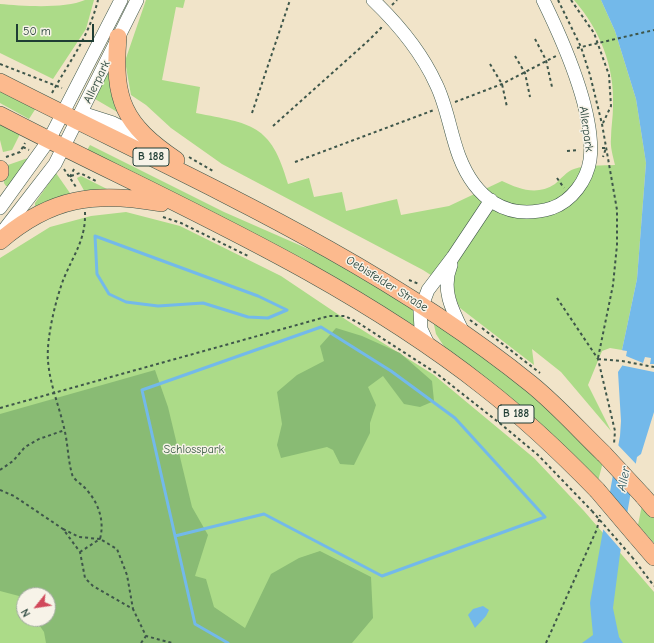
<!DOCTYPE html>
<html>
<head>
<meta charset="utf-8">
<style>
  body { margin:0 }
  #map { position:relative; width:654px; height:643px; overflow:hidden; background:#f1e4c9; font-family:"Comic Neue",sans-serif }
  canvas { display:block }
  .north { position:absolute; left:16px; top:587px; width:40px; height:40px; box-sizing:border-box; background:#f7f3e8; border:1px solid #a1aaa0; border-radius:50%; rotate:240deg; font-size:11px; font-weight:700; line-height:16px; text-align:center; color:#1f3d34 }
  .north::after { content:''; display:block; margin:auto; width:14px; height:18px; background:#d1495b; clip-path:polygon(50% 0,100% 100%,50% 72%,0 100%) }
  .scale { position:absolute; left:16px; top:24px; width:78px; height:18px; box-sizing:border-box; border:2px solid #1f3d34; border-top:0; padding-left:5px; font-size:12px; line-height:14px; white-space:nowrap; color:#1f3d34; -webkit-text-stroke:3px #f7f3e8; paint-order:stroke }
</style>
</head>
<body>
<div id="map">
<canvas width="654" height="643"></canvas>
<div class="north">N</div>
<div class="scale">50 m</div>
</div>
<script>
const g = document.querySelector('canvas').getContext('2d');
g.lineJoin = 'round';
function fillPath(path, color) { g.fillStyle = color; g.fill(path, 'evenodd'); }
function strokePath(path, color, width, dash) { g.strokeStyle = color; g.lineWidth = width; g.lineCap = dash ? 'butt' : 'round'; g.setLineDash(dash || []); g.stroke(path); }
function write(font, color, halo, rows, align = 'center') {
  g.font = font + ' "Comic Neue",sans-serif'; g.lineWidth = 3; g.setLineDash([]); g.textBaseline = 'middle'; g.strokeStyle = halo; g.fillStyle = color; for (const [text, x, y, turn = 0] of rows) {
    g.save(); g.translate(x, y); g.rotate((+turn || 0) * Math.PI / 180); g.textAlign = isNaN(turn) ? turn : align; if (halo) g.strokeText(text, 0, 0); g.fillText(text, 0, 0); g.restore();
  }
}
fillPath(new Path2D(`
  M85,0H94L86,29L53,79L0,53V4C22,6 65,9 85,0Z
  M146,0H185L183,8L176,7L162,80L200,87L196,113C251,124 271,123 288,184L309,178L314,197L342,192L346,211L397,199L401,215L449,206L502,181C519,189 537,196 555,184C561,179 567,171 574,169C587,164 602,166 615,165C613,156 610,147 611,138C611,128 613,117 613,107C615,67 600,30 574,0H601L615,31L636,99L646,163L637,279L622,350L610,348L602,351L588,385L611,431L561,372L532,349L534,365L460,308L456,299L454,290L423,270L222,164L171,128L146,105L131,95L125,61Z
  M110,68L119,113L95,99Z
  M0,89L36,108L29,119L0,103Z
  M0,123L20,134L12,150L3,152L0,140Z
  M90,145L224,212L322,255L415,309L418,331L86,152Z
  M28,158L8,186H6L4,183L5,166Z
  M56,173L72,196L35,208V203Z
  M81,176L115,193L86,194L77,178Z
  M126,212L180,226L281,276L348,321L434,375L534,458L584,511L654,592V643H0V258L50,227L91,216ZM24,595H48V619H24Z
  M433,320L543,402L603,462L598,481L534,418L445,348L436,334Z
  M642,505L654,518V543L638,525Z`), '#acdb88');
fillPath(new Path2D(`
  M336,328L362,336L400,353L432,381L434,401L420,407L404,404L383,376L368,387L376,405L370,423V433L354,465L340,464L333,450L327,447L281,458L277,445L282,424L277,392L297,375L324,361L320,346Z
  M155,370L168,407L192,507L208,535L195,576L206,579L214,607L245,628L271,574L299,558L320,551L371,577L373,618L352,643H46L44,632L35,619H48V595H24V603L19,596L0,591V414Z`), '#89bb74');
fillPath(new Path2D(`
  M601,0H654V412L641,454L637,457L620,554L613,608L619,637L623,643H582L593,635L590,603L620,436L621,421L618,372L622,366L624,353L622,350L637,279L646,163L636,99L615,31Z
  M483,606L489,610L486,616L475,628L468,615L473,609Z`), '#73b9ea');
fillPath(new Path2D(`
  M620,350L627,351L626,356L643,363L645,357L651,358L650,364H654V372L620,365L622,354Z
  M616,443L638,466L633,495L611,471Z
  M608,492L629,515L623,552L602,528Z`), '#f1e4c9');
strokePath(new Path2D(`
  M95,236L258,296L287,310L268,318L248,317L203,303L158,306L126,302L109,294L97,274Z
  M175,536L264,514L382,576L545,517L455,418L391,371L321,327L142,390L195,624L228,643`), '#73b9ea', 3);
const minor = new Path2D(`
  M373,0C398,24 421,51 436,84C447,106 450,132 459,156C475,198 506,222 552,208C572,201 587,180 590,160C596,114 563,41 543,0
  M77,120L88,115L113,123L145,139
  M0,208L49,140L121,0
  M0,235L55,164L137,0
  M451,265C441,289 452,310 463,332
  M429,346L421,329L420,311L428,290L453,257L491,200`);
const major = new Path2D(`
  M118,37C113,100 123,124 176,160
  M0,82C182,175 371,255 531,384C557,405 580,431 604,454
  M0,115C164,200 338,272 484,387C524,418 561,453 597,490
  M0,169V173
  M0,241C51,197 96,191 161,203
  M643,496L654,509
  M636,536L654,557`);
strokePath(minor, '#3e564a', 14);
strokePath(major, '#3e564a', 18);
strokePath(new Path2D(`
  M558,0L581,47L590,75L602,124L617,210V245L613,285L598,358
  M571,0L594,33L609,75L611,106L603,123
  M392,5L397,0
  M535,39L546,60L552,87
  M577,48L654,30
  M515,56L525,73L530,97
  M0,64L62,88
  M490,64L502,84L507,107
  M52,93C70,60 88,39 98,0
  M455,102L502,84L556,56
  M252,113L290,0
  M273,126L369,40L381,28L382,24
  M23,147L29,150
  M602,148H606L603,157
  M567,151L579,150
  M6,157L20,152L25,143
  M189,157L213,171
  M295,162L434,110
  M64,169L76,187
  M71,176L80,173L98,182
  M70,177L75,167
  M557,178L564,188
  M85,212C86,239 74,254 64,278C56,298 46,339 48,361C50,386 60,408 65,432C68,446 68,460 72,474C73,479 80,483 84,487C98,501 105,520 100,539L117,549L127,575L133,609
  M163,217L181,223L250,257
  M409,280L419,284
  M557,298L598,359L615,431L614,444
  M470,320L478,326
  M482,328L540,373
  M598,359L622,361L654,367
  M0,408L329,316H345L357,322L436,373L502,425L538,455L592,511
  M0,470L13,461L25,447L39,439L65,430
  M0,490L14,496L63,529L80,552L85,578L93,586L133,609L146,636L172,643
  M63,529L79,537L100,539L80,552
  M632,557L654,586
  M141,643L146,636
  M546,643L597,529L600,515`), '#3e564a', 2, [3, 3]);
strokePath(minor, '#fff', 13);
strokePath(major, '#fcba8e', 17);
const majorBridge = new Path2D(`
  M604,454L643,496
  M597,490L636,536`);
strokePath(majorBridge, '#3e564a', 18, []);
strokePath(new Path2D(`
  M592,511L632,557`), '#3e564a', 2, [3, 3]);
strokePath(majorBridge, '#fcba8e', 17);
for (const [x, y, w] of [
  [151,157,36],
  [516,414,36]
]) { const box = new Path2D(); box.roundRect(x - w / 2, y - 9, w, 18, 3); g.fillStyle = '#f7f3e8'; g.fill(box); strokePath(box, '#1f3d34', 1); }
write('bold 11px', '#1f3d34', null, [
  ["B 188",151,157],
  ["B 188",516,414]
]);
write('12px', '#1f3d34', '#f7f3e8', [
  ["Allerpark",97,82,-64],
  ["Allerpark",586,129,82],
  ["Oebisfelder Straße",387,284,32]
]);
write('12px', '#3b5d45', '#f7f3e8', [
  ["Schlosspark",194,450]
]);
write('italic 13px', '#345c62', '#f7f3e8', [
  ["Aller",624,479,-79]
]);
</script>
</body>
</html>
